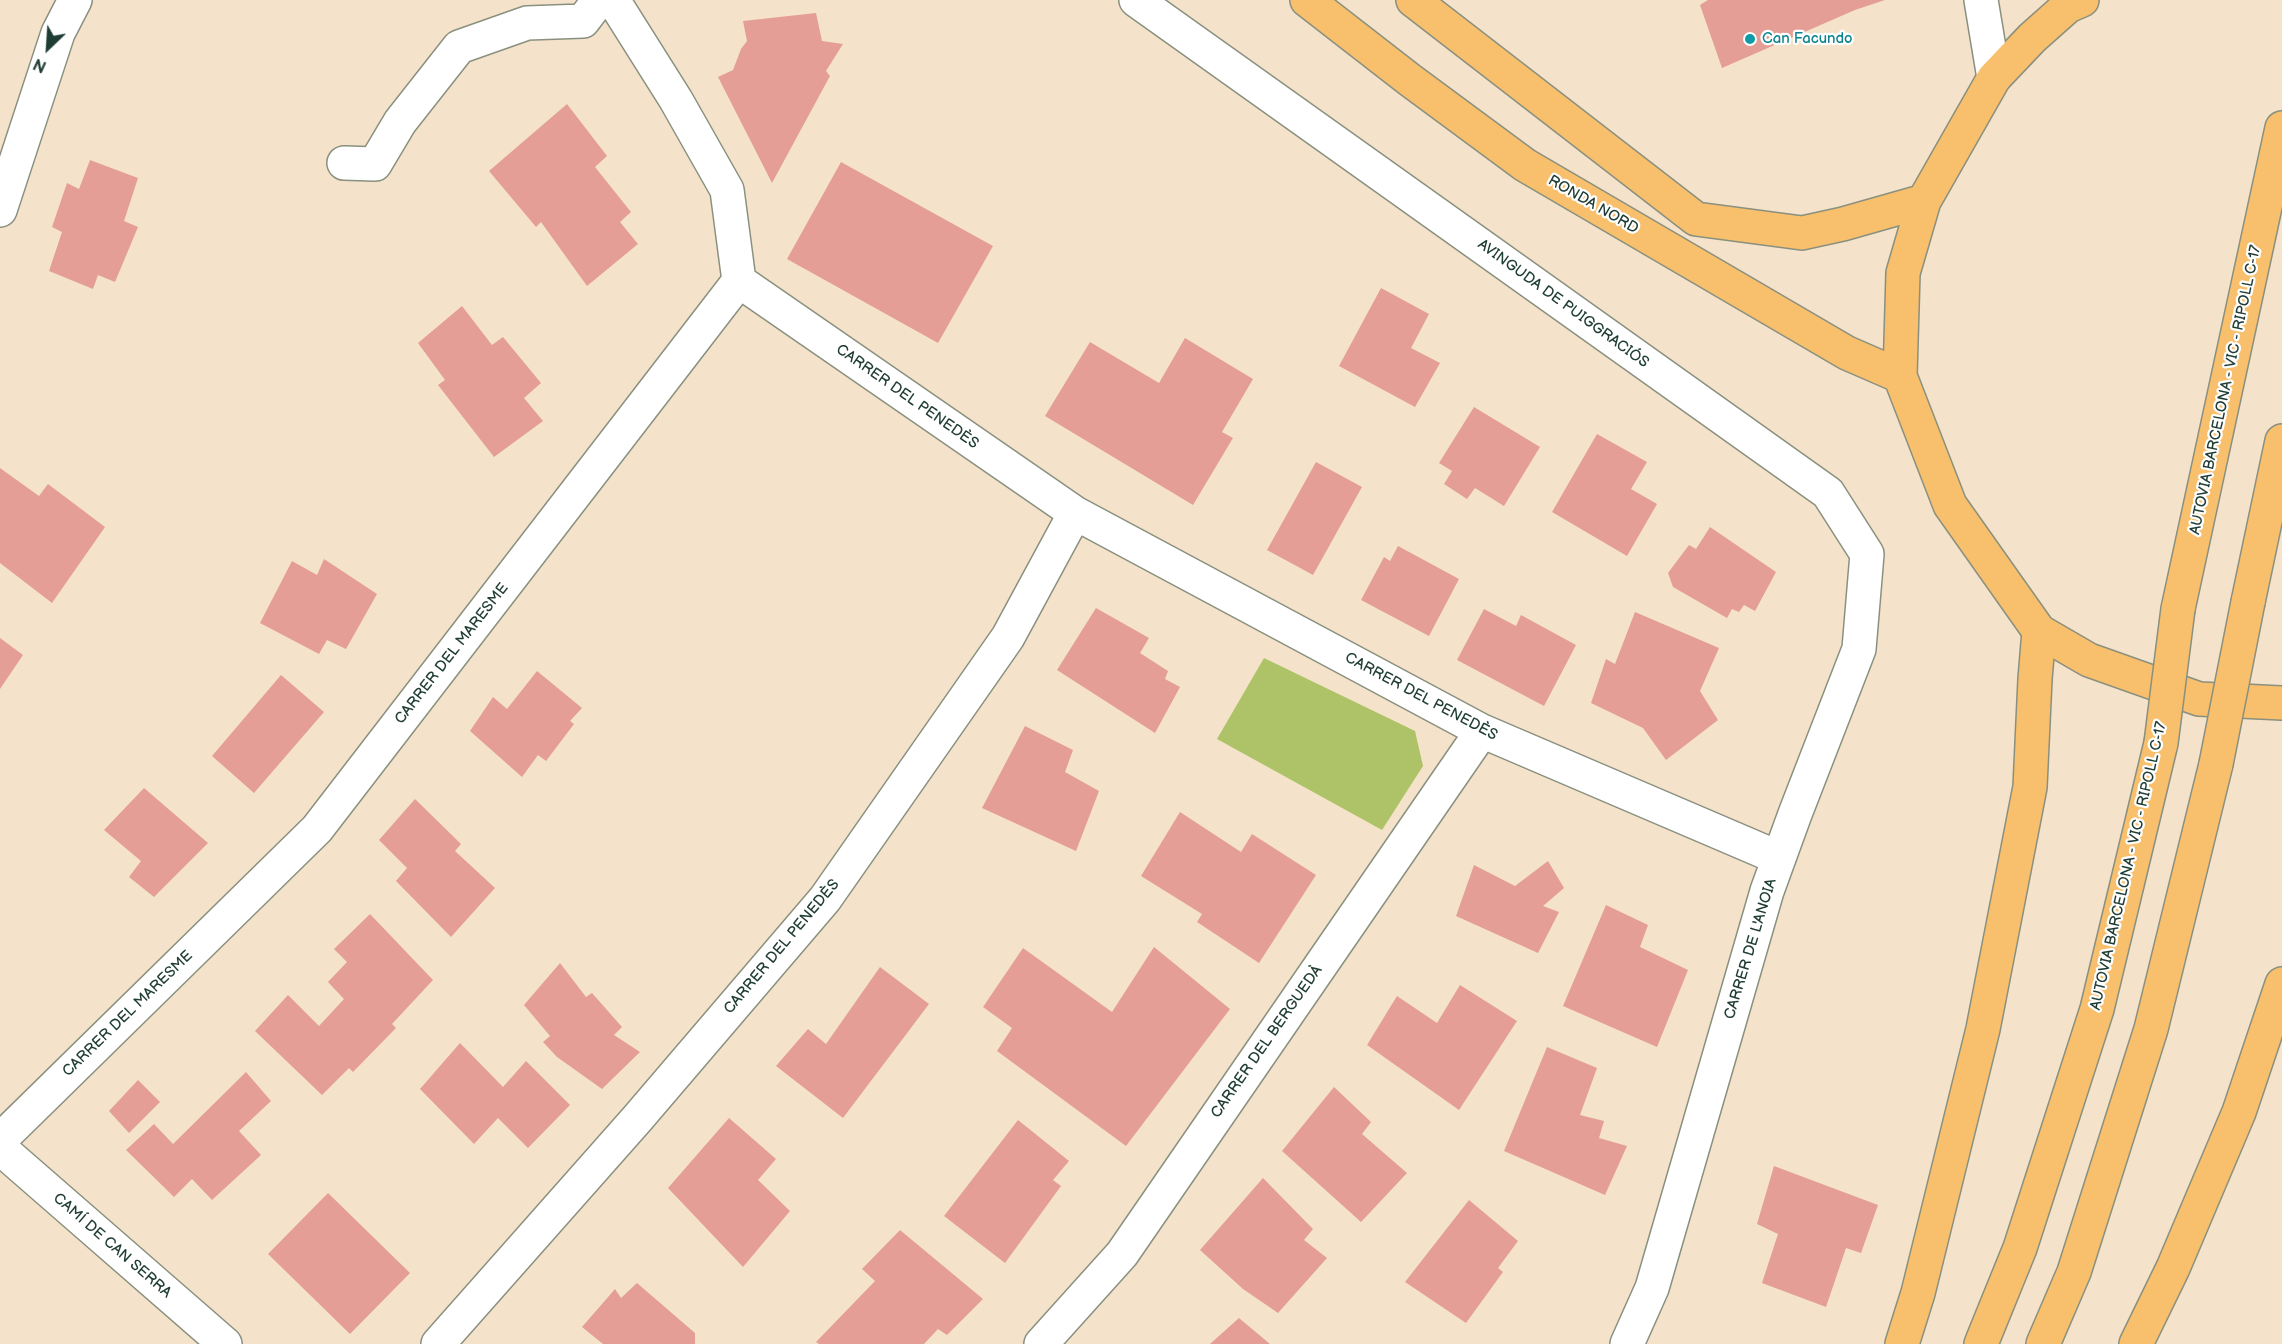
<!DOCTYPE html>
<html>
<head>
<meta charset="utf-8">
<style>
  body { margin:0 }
  #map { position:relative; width:2282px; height:1344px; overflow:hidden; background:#f4e3ca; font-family:"Balsamiq Sans",sans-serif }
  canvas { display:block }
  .north { position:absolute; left:18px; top:18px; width:60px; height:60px; -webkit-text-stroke:4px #fff; paint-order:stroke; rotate:205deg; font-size:16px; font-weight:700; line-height:24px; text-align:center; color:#1f3d34 }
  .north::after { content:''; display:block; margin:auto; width:21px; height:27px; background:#1f3d34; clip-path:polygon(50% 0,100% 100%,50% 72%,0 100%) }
</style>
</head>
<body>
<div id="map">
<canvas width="2282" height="1344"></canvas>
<div class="north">N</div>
</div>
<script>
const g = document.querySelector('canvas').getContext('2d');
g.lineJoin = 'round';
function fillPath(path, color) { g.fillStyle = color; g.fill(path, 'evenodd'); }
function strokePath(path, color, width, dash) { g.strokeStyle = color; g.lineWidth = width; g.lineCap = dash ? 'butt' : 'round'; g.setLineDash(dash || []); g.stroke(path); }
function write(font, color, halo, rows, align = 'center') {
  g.font = font + ' "Balsamiq Sans",sans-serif'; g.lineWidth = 4.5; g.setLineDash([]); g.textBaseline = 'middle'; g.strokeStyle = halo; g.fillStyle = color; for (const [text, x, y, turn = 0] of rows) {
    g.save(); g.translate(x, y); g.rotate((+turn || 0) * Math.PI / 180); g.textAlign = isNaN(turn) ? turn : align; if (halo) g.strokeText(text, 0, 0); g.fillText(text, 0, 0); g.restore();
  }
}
fillPath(new Path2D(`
  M1264,658L1415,731L1423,766L1382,830L1217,739Z`), '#aec367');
fillPath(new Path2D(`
  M1708,0H1885L1855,10L1722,68L1700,5Z
  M816,13L822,41L843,44L826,71L830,76L772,183L718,77L733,70L741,49L747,41L743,21Z
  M567,104L607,156L595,167L631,212L620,222L638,244L587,286L541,222L536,227L489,171Z
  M90,160L138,178L124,221L138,227L115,282L98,275L93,289L49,271L62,232L52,227L67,183L79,189Z
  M841,162L993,246L938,343L787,259Z
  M1381,288L1429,314L1411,348L1440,363L1415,407L1339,366Z
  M462,306L492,345L503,337L541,383L524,398L543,421L494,457L438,385L445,380L418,343Z
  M1185,338L1253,379L1222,432L1233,438L1193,505L1045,416L1090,342L1159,383Z
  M1474,407L1540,447L1504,506L1475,488L1467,499L1444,484L1452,471L1439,463Z
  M1597,434L1647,462L1631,489L1657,504L1627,556L1552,512Z
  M1316,462L1362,487L1313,575L1267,550Z
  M0,468L39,496L48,484L105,527L52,603L0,563Z
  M1710,527L1776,572L1755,611L1744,605L1739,612L1732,609L1727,618L1673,587L1668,573L1689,545L1696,549Z
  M1398,546L1459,579L1429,636L1361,600L1384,557L1390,561Z
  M324,559L377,594L346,649L327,640L319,654L260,623L292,561L317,575Z
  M1096,608L1149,638L1140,653L1168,671L1165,679L1180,687L1155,733L1057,670Z
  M1484,609L1516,626L1521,615L1576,645L1544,706L1457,660Z
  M1635,612L1719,648L1700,691L1718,720L1666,760L1643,728L1591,703L1606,659L1615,664Z
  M0,638L23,655L0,689Z
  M537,671L582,708L570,721L574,724L546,761L538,755L522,777L470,731L493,697L507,709Z
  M281,675L324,712L254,793L212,756Z
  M1025,726L1073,750L1065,772L1099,791L1076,851L982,808Z
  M144,788L208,843L154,897L129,877L141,861L104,830Z
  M415,799L461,844L455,851L495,888L451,937L396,881L407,868L379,840Z
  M1180,812L1241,852L1252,834L1316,875L1259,963L1197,922L1202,914L1141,876Z
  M1548,861L1564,888L1543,906L1559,912L1538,953L1456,916L1474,865L1515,886Z
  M1606,905L1648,925L1640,947L1688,970L1657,1047L1563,1006Z
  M370,914L433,980L392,1024L396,1028L353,1072L349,1068L322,1095L255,1031L288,995L319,1026L344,999L328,982L347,962L334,949Z
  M1154,947L1230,1009L1126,1146L997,1051L1012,1028L983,1007L1023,948L1112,1012Z
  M560,963L586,997L592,993L622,1027L614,1035L640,1052L602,1089L557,1057L543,1042L550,1036L524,1005Z
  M880,967L929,1004L843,1118L776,1066L808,1029L826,1044Z
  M1460,985L1517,1021L1459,1110L1367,1045L1397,996L1437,1023Z
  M460,1043L503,1087L526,1061L570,1105L528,1148L498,1118L474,1144L420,1089Z
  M1547,1047L1597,1068L1580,1115L1604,1121L1599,1138L1627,1146L1605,1195L1504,1151Z
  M246,1072L271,1101L239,1131L261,1155L212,1200L192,1179L174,1197L126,1150L154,1124L173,1144Z
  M138,1080L160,1102L129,1133L109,1111Z
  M1334,1087L1371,1122L1362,1134L1407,1173L1361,1222L1282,1151Z
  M729,1118L776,1159L758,1180L790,1211L743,1267L668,1188Z
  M1018,1120L1069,1161L1053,1180L1061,1186L1005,1263L944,1216Z
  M1774,1166L1878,1205L1861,1253L1846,1248L1826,1307L1762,1283L1778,1234L1757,1224Z
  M1263,1178L1313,1229L1304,1240L1327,1258L1278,1313L1243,1289L1200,1250Z
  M328,1193L410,1273L350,1334L268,1254Z
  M1469,1200L1518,1241L1498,1268L1503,1272L1466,1323L1405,1282Z
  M900,1230L983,1299L947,1335L938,1329L924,1344H819L816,1342L875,1281L862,1269Z
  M637,1283L695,1333V1344H603L582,1327L615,1289L621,1298Z
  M1239,1318L1270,1344H1210Z`), '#e49e95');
const minor = new Path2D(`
  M1136,0L1828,493L1867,554L1859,649L1795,814L1767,891L1652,1288L1627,1344
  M1981,0L1994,78
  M344,163L375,164L400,122L459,47L527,23L583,21L599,0
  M0,210L58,33L75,0
  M739,281L1075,513L1482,731L1779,858
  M0,1140L317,829L739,281L727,190L676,100L613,0
  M0,1148L225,1344
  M438,1344L637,1119L825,899L1008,637L1075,513
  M1041,1344L1122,1254L1482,731`);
const major = new Path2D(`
  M1307,0L1410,80L1525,165L1847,353L1900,376
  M1413,0L1696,219L1802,233L1843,224L1924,201
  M2082,0L2068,6L2032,38L1994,78L1924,201L1903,273L1900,376L1950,505L2039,631L2089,660L2199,699L2282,703`);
const highway = new Path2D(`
  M2248,602L2282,441
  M2178,609L2282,128
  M1902,1344L1918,1293L1983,1029L2030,787L2035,679L2039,631
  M1981,1344L2020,1248L2097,1009L2161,743
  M2043,1344L2074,1272L2151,1029L2216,764
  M2136,1344L2173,1268L2239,1112L2282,984`);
strokePath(minor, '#8a907f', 36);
strokePath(major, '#8a907f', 36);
strokePath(highway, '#8a907f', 36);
strokePath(minor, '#fff', 33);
strokePath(major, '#f8bf6c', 33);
strokePath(highway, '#f8bf6c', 33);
const highwayBridge = new Path2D(`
  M2161,743L2178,609
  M2216,764L2248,602`);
strokePath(highwayBridge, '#8a907f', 36, []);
strokePath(highwayBridge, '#f8bf6c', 33);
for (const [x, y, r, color] of [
  [1750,39,6,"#0f9aa8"]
]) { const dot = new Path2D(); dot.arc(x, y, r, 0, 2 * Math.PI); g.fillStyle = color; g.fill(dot); strokePath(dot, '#fff', 2); }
write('15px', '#0d838f', '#fff', [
  ["Can Facundo",1762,39]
], 'left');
write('15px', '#1f3d34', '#fff', [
  ["RONDA NORD",1593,205,30],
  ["AVINGUDA DE PUIGGRACIÓS",1563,304,36],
  ["AUTOVIA BARCELONA - VIC - RIPOLL C-17",2226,390,-78],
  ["CARRER DEL PENEDÈS",907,397,35],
  ["CARRER DEL MARESME",452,654,-52],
  ["CARRER DEL PENEDÈS",1421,697,28],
  ["AUTOVIA BARCELONA - VIC - RIPOLL C-17",2129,866,-77],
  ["CARRER DEL PENEDÈS",782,947,-50],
  ["CARRER DE L'ANOIA",1751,949,-73],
  ["CARRER DEL MARESME",128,1014,-44],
  ["CARRER DEL BERGUEDÀ",1267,1042,-55],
  ["CAMÍ DE CAN SERRA",112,1246,41]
]);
</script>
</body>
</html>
